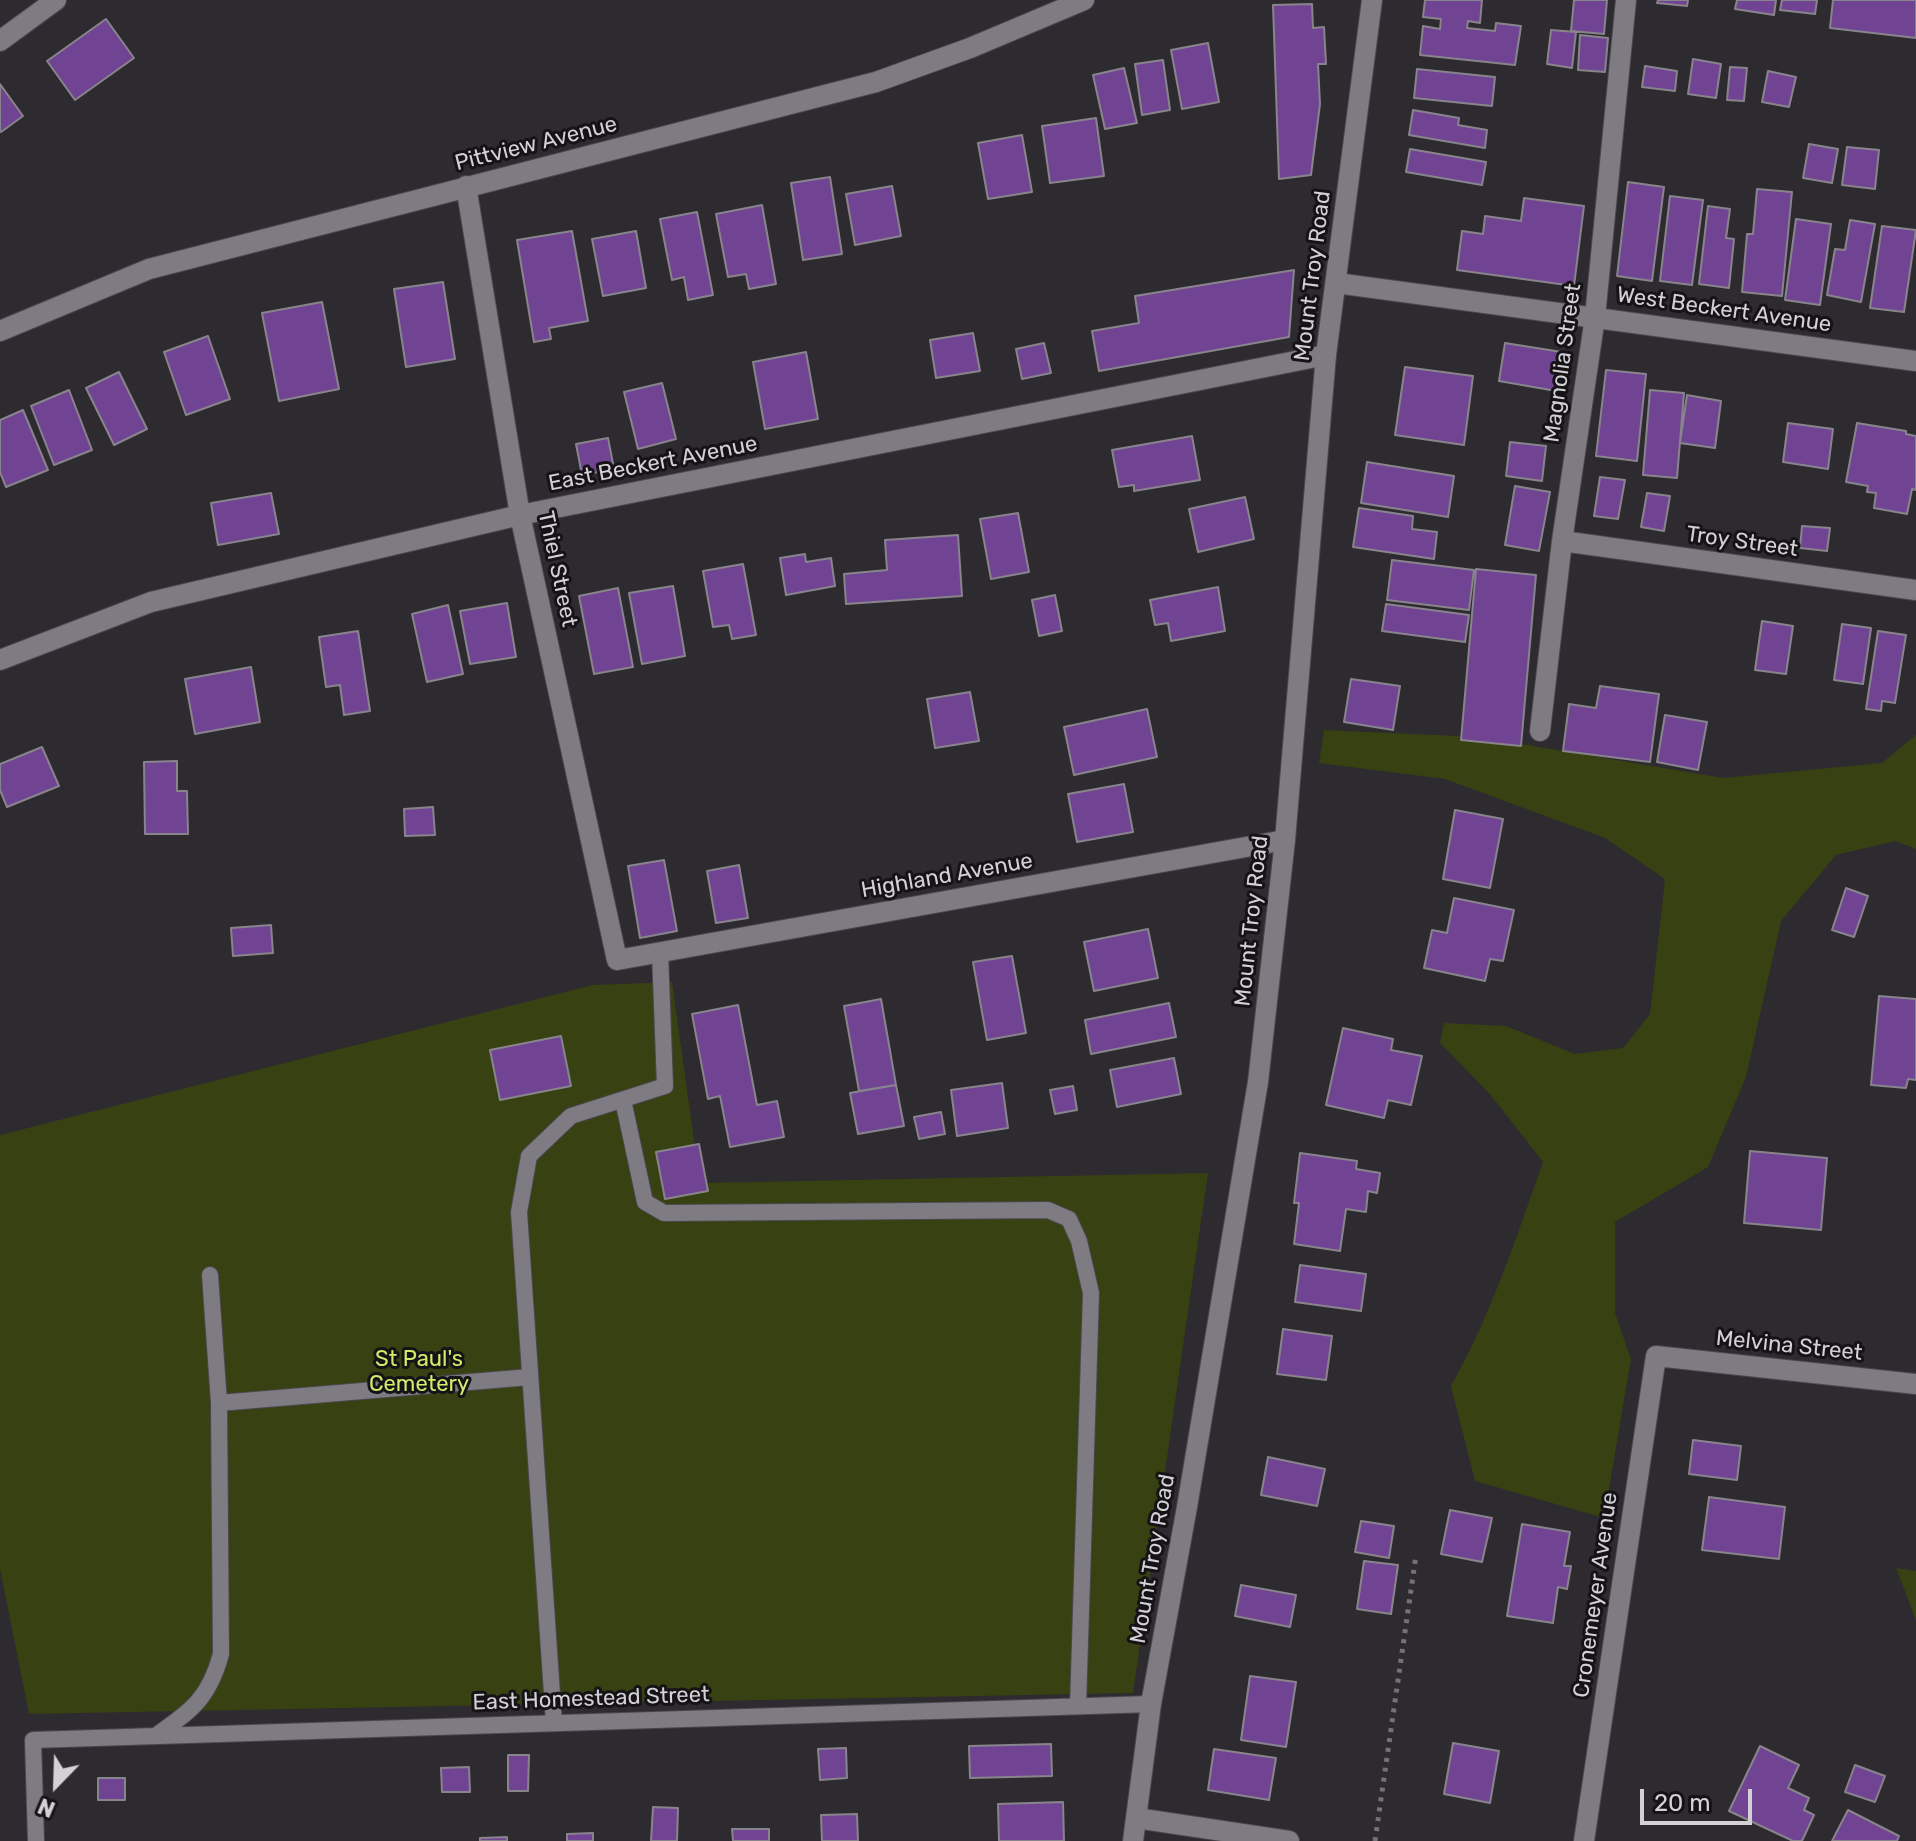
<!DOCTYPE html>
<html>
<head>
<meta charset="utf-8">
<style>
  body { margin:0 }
  #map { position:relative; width:1916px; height:1841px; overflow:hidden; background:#2d2a30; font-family:Rubik,sans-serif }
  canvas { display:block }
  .north { position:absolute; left:16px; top:1745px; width:80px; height:80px; -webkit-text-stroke:6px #151316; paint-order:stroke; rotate:203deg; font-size:22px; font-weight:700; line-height:32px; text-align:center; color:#d3d1d5 }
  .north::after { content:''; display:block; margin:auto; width:28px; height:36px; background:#d3d1d5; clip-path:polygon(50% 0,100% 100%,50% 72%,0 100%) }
  .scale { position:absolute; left:1640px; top:1789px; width:112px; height:36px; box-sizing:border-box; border:4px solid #d3d1d5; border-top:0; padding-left:10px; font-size:24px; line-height:28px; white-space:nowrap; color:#d3d1d5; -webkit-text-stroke:6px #151316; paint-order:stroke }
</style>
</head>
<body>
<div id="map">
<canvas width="1916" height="1841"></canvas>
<div class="north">N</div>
<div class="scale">20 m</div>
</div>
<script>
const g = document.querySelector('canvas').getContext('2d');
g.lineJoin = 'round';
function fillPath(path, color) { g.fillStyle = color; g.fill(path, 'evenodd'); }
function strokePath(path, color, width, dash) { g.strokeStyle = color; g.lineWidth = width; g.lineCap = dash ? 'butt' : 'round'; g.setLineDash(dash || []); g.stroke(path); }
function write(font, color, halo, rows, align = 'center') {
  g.font = font + ' Rubik,sans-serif'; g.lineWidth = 6; g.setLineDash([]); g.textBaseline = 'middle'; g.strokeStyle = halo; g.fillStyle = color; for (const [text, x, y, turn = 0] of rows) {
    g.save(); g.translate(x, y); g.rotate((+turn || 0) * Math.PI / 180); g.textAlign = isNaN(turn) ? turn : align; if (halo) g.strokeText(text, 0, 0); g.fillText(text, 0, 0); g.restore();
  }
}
fillPath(new Path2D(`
  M1324,730L1480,737L1723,778L1882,763L1916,735V849L1895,841L1836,855L1781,921L1746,1077L1708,1167L1615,1222V1313L1631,1359L1604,1518L1475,1481L1451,1386C1491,1315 1516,1238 1543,1162L1489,1093L1440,1043L1444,1023L1506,1026L1575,1054L1623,1048L1650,1014L1665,879L1605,838L1445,779L1319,763Z
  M672,982L700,1183L1208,1173L1133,1693L29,1714L0,1569V1135L593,985Z
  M1896,1568L1916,1571V1620Z`), '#374112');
const building = new Path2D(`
  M1425,0H1482L1480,23L1468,21L1467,28L1495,31L1496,23L1521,26L1515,65L1420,55L1423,26L1440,29L1441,19L1423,17Z
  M1574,0H1607L1604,34L1571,31Z
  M1658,0H1688L1687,6L1657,3Z
  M1737,0H1776L1774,15L1735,9Z
  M1782,0H1817L1815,14L1780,10Z
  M1833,0H1916V38L1830,28Z
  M1312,4L1313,28L1324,27L1326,64H1318L1320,104L1311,175L1279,179L1273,5Z
  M106,19L134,58L75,100L47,61Z
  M1551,30L1576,32L1572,68L1547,64Z
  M1580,35L1608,38L1605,72L1578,70Z
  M1208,43L1219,102L1182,109L1171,50Z
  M1693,59L1721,64L1716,98L1688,94Z
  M1163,60L1170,110L1142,115L1135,64Z
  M1645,66L1677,71L1675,91L1642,87Z
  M1730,67L1747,68L1744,101L1727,100Z
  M1124,68L1137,123L1105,129L1093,75Z
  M1417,69L1495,77L1492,106L1414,98Z
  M1768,71L1796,77L1789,107L1762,102Z
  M0,84L23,116L1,132L0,131Z
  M1413,110L1459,118L1458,125L1487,130L1485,148L1409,135Z
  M1096,118L1104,176L1050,183L1042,126Z
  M1022,135L1032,192L988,199L978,143Z
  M1809,144L1838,149L1832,183L1803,178Z
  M1847,147L1879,150L1875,189L1842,185Z
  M1410,149L1486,162L1482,185L1406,172Z
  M830,177L842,254L803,260L791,183Z
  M1628,182L1664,187L1652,281L1617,276Z
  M892,186L901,236L855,245L846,194Z
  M1757,189L1792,192L1782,296L1742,292L1747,234H1753Z
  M1670,196L1703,200L1692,285L1660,281Z
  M1524,198L1584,206L1574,286L1457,270L1462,231L1483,234L1485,216L1521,221Z
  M762,205L776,284L749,289L746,274L728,277L716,214Z
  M1708,206L1730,209L1726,238L1734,239L1729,288L1699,284Z
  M697,212L713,295L688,300L684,277L672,280L660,219Z
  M1796,219L1831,224L1820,305L1785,300Z
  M1850,220L1875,224L1861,302L1827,295L1835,249L1845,250Z
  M1882,226L1916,230L1904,312L1870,308Z
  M572,231L588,321L549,328L551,339L534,342L517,240Z
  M636,231L646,288L603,296L592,239Z
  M1294,270L1289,337L1099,371L1092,331L1139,323L1135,296Z
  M443,282L455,359L406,367L394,289Z
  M322,302L339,389L279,401L262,313Z
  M973,333L980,371L936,378L930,340Z
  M208,336L230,399L186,415L164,352Z
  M1044,343L1051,373L1022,379L1016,349Z
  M1505,343L1568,353L1562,392L1499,381Z
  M806,352L818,419L765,429L753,362Z
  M1405,367L1473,376L1464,445L1395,435Z
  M1606,370L1646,374L1637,461L1596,456Z
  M119,372L147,429L114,445L86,388Z
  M662,383L676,439L638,449L624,392Z
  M69,390L92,450L54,465L31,406Z
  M1650,390L1684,393L1677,478L1643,475Z
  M1687,395L1721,401L1715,448L1680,443Z
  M23,410L48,470L6,487L0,472V420Z
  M1788,423L1833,429L1828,469L1783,462Z
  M1857,423L1906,431V434L1916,436V490L1912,489L1907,514L1874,508L1876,493L1867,492L1868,486L1846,482Z
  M1192,436L1200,480L1134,491V485L1119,487L1112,450Z
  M608,438L614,469L582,475L576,444Z
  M1510,442L1546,446L1542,481L1506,476Z
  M1367,462L1454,476L1448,517L1361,503Z
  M1600,477L1625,480L1618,519L1594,516Z
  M1515,486L1550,492L1539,551L1505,545Z
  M271,493L279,534L218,545L211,503Z
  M1647,493L1670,496L1664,531L1641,527Z
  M1245,497L1254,539L1198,552L1189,509Z
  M1359,508L1413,516L1412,529L1437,532L1434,559L1353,547Z
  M1018,513L1029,572L991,579L980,519Z
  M1802,526L1830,528L1827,551L1800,548Z
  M958,535L962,596L846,604L844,574L887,570L885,540Z
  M805,554L806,562L831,558L835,586L786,595L780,558Z
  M1392,560L1474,570L1469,610L1387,600Z
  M743,564L756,635L732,639L729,625L713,627L703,571Z
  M1476,569L1536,575L1521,746L1461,740Z
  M673,586L685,656L642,664L629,593Z
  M1218,587L1225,631L1171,641L1168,623L1155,625L1150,600Z
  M618,588L633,667L594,674L579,596Z
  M1055,595L1062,631L1039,636L1032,600Z
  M507,603L516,657L470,664L460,611Z
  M1386,604L1469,615L1465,642L1382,631Z
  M448,605L463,674L427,682L412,614Z
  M1762,621L1793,626L1786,674L1755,670Z
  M1842,624L1871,628L1863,684L1834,680Z
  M358,631L370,711L344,715L340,685L326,687L319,637Z
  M1878,631L1906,635L1895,703L1882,701L1881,711L1866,709Z
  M251,667L260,722L195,734L185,679Z
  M1351,679L1400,686L1393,730L1344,722Z
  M1600,686L1659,694L1650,762L1563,751L1569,704L1596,708Z
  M970,692L979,741L935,748L927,699Z
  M1147,709L1157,757L1074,775L1064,727Z
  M1665,715L1707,722L1698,770L1657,762Z
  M42,747L59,786L7,807L0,790V764Z
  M177,761V791H187L188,834H145L144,762Z
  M1124,784L1133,832L1077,842L1068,794Z
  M433,807L435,835L405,836L404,809Z
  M1455,810L1503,819L1490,888L1443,879Z
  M664,860L677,931L640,938L628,866Z
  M739,865L748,918L716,923L707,871Z
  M1846,888L1868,896L1854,937L1832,930Z
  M1454,898L1514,910L1503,961L1490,959L1485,981L1424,968L1432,930L1447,933Z
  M271,925L273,953L233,956L231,928Z
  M1148,929L1158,978L1094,991L1084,942Z
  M1012,956L1026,1033L987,1040L973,962Z
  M1879,996L1916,999V1080L1908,1079L1906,1088L1871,1085Z
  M881,999L896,1085L859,1091L844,1006Z
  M1169,1003L1176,1037L1091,1054L1085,1020Z
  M738,1005L757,1105L777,1101L784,1137L730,1147L720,1096L708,1099L692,1014Z
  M1343,1028L1393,1039L1391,1050L1422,1056L1411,1105L1388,1100L1384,1118L1326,1105Z
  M561,1036L571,1086L500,1100L490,1050Z
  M1174,1058L1181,1094L1117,1107L1110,1070Z
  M1002,1083L1008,1128L957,1136L951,1090Z
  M896,1085L904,1126L858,1134L850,1093Z
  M1073,1086L1077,1110L1055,1114L1050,1090Z
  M941,1112L945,1134L919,1139L914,1117Z
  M699,1144L708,1191L665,1199L656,1152Z
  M1750,1151L1827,1158L1821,1230L1744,1223Z
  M1300,1153L1357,1161L1356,1169L1380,1173L1377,1193L1368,1191L1366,1212L1346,1209L1340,1251L1294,1244L1299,1203H1294Z
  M1300,1265L1366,1274L1361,1311L1295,1302Z
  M1283,1329L1332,1336L1326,1380L1277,1374Z
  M1693,1440L1741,1446L1737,1480L1689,1474Z
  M1268,1457L1325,1469L1317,1506L1261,1495Z
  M1709,1497L1785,1507L1779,1559L1702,1550Z
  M1450,1510L1492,1518L1482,1562L1441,1554Z
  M1361,1521L1394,1526L1389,1558L1355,1552Z
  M1522,1524L1570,1532L1564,1566H1571L1567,1589L1558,1587L1553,1623L1507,1616Z
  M1364,1561L1398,1565L1391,1614L1357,1609Z
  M1241,1585L1296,1595L1290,1627L1235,1616Z
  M1250,1676L1296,1682L1286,1747L1241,1740Z
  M1453,1743L1499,1751L1490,1803L1444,1794Z
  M1051,1744L1052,1776L970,1778L969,1746Z
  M1760,1746L1799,1765L1788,1788L1809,1798L1804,1810L1814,1815L1802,1841H1793L1729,1811Z
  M846,1748L847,1778L820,1780L818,1749Z
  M1214,1749L1276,1758L1269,1800L1208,1790Z
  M508,1755H529L528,1791H508Z
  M1855,1765L1885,1776L1875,1802L1845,1792Z
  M469,1767L470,1792H442L441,1768Z
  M98,1778H125V1800H98Z
  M1063,1802L1064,1841H999L998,1804Z
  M653,1807L678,1808L677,1841H651Z
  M1848,1810L1899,1836L1897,1841H1832Z
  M857,1814L858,1841H822L821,1815Z
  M732,1829H769V1841H733Z
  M593,1833V1841H567V1834Z
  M507,1837V1841H480V1838Z`);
fillPath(building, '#714493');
strokePath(building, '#88848b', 2);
const lane = new Path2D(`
  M623,1100L645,1202L664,1213L1048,1210L1069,1219L1079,1241L1091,1293L1078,1706
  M219,1403L530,1377
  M554,1723L519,1212L529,1156L571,1116L665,1086L660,952
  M157,1735C193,1709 209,1698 221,1654L219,1403L210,1275
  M36,1841L33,1740L1151,1704`);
const street = new Path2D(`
  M0,41L56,0
  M466,186L520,515L617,960L1285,840
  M1336,283L1916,361
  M0,331L149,269L876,82L970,48L1084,0
  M1562,541L1916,590
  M0,660L151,602L520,515L1326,355
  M1540,731L1562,541L1595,317L1626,0
  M1136,1818L1289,1841
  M1584,1841L1656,1356L1916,1384`);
const secondary = new Path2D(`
  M1133,1841L1151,1704L1187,1507L1258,1082L1285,840L1326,355L1372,0`);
strokePath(lane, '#4a484d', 18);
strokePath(street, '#4a484d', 22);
strokePath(secondary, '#4a484d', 22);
strokePath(new Path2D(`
  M1375,1841L1416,1555`), '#757277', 5, [4, 6]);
strokePath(lane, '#7f7b83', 16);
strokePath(street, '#7f7b83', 20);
strokePath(secondary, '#7f7b83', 20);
write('22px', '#d3d1d5', '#151316', [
  ["Pittview Avenue",536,144,-14],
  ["Mount Troy Road",1313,276,-83],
  ["West Beckert Avenue",1724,310,8],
  ["Magnolia Street",1563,363,-82],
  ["East Beckert Avenue",653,464,-11],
  ["Troy Street",1742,542,8],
  ["Thiel Street",557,569,78],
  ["Highland Avenue",947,876,-10],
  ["Mount Troy Road",1252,921,-84],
  ["Melvina Street",1789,1346,6],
  ["Mount Troy Road",1153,1559,-80],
  ["Cronemeyer Avenue",1596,1595,-82],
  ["East Homestead Street",591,1699,-2]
]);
write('22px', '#cfec6b', '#151316', [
  ["St Paul's",419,1360],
  ["Cemetery",419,1385]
]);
</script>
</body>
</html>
